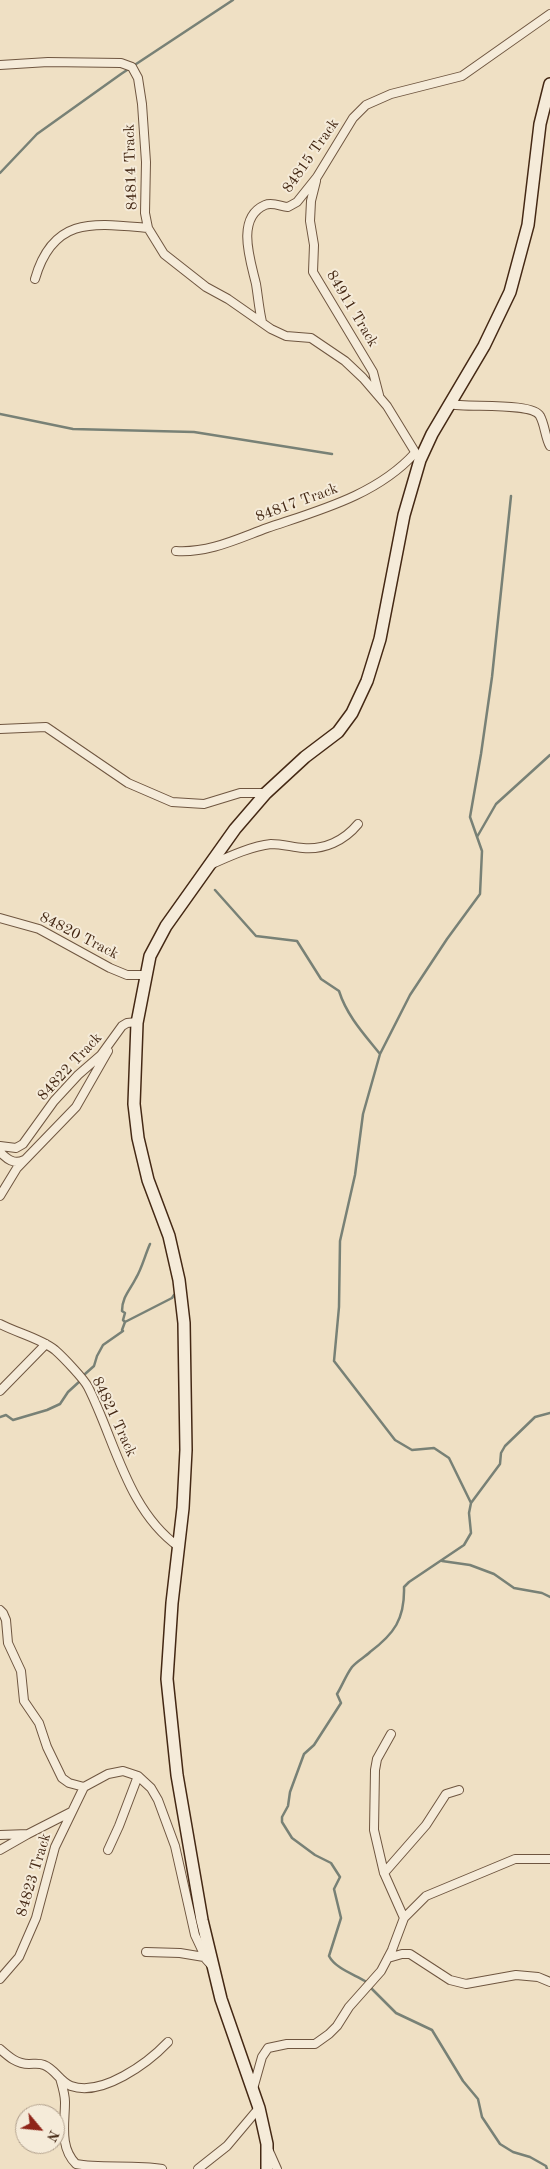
<!DOCTYPE html>
<html>
<head>
<meta charset="utf-8">
<style>
  body { margin:0 }
  #map { position:relative; width:550px; height:2169px; overflow:hidden; background:#efe0c4; font-family:"Old Standard TT",serif }
  canvas { display:block }
  .north { position:absolute; left:15px; top:2104px; width:50px; height:50px; box-sizing:border-box; background:#f5ebd9; border:1px solid #ae9d8a; border-radius:50%; rotate:118deg; font-size:14px; font-weight:700; line-height:20px; text-align:center; color:#442814 }
  .north::after { content:''; display:block; margin:auto; width:18px; height:22px; background:#8f2418; clip-path:polygon(50% 0,100% 100%,50% 72%,0 100%) }
</style>
</head>
<body>
<div id="map">
<canvas width="550" height="2169"></canvas>
<div class="north">N</div>
</div>
<script>
const g = document.querySelector('canvas').getContext('2d');
g.lineJoin = 'round';
function strokePath(path, color, width, dash) { g.strokeStyle = color; g.lineWidth = width; g.lineCap = dash ? 'butt' : 'round'; g.setLineDash(dash || []); g.stroke(path); }
function write(font, color, halo, rows, align = 'center') {
  g.font = font + ' "Old Standard TT",serif'; g.lineWidth = 4; g.setLineDash([]); g.textBaseline = 'middle'; g.strokeStyle = halo; g.fillStyle = color; for (const [text, x, y, turn = 0] of rows) {
    g.save(); g.translate(x, y); g.rotate((+turn || 0) * Math.PI / 180); g.textAlign = isNaN(turn) ? turn : align; if (halo) g.strokeText(text, 0, 0); g.fillText(text, 0, 0); g.restore();
  }
}
strokePath(new Path2D(`
  M0,173L37,134L121,74L233,0
  M0,414L73,429L194,432L332,454
  M477,837L496,804L550,755
  M215,890L256,936L297,941L321,979L339,991C347,1016 364,1034 380,1054
  M125,1322L123,1320L125,1313L122,1311C122,1297 130,1290 136,1278C142,1268 145,1255 150,1244
  M85,1374L94,1366L97,1356L103,1345L123,1331L122,1330L125,1322L172,1298L174,1295
  M0,1417L6,1415L13,1420L47,1410L60,1404L68,1392L80,1381
  M471,1503L449,1458L434,1448L412,1450L395,1440L334,1361L339,1307L340,1241L355,1175L363,1114L380,1054L410,995L447,939L480,894L482,851L470,817L481,754L492,677L511,496
  M442,1561L470,1565L494,1574L514,1588L542,1593L550,1597
  M365,1981C353,1974 335,1968 329,1956L341,1918L334,1889L340,1877L331,1863L315,1855L292,1838L282,1822V1817L288,1806L290,1792L304,1754L314,1745L341,1703L337,1694C342,1686 346,1675 352,1667C357,1661 365,1657 370,1652C394,1634 405,1619 404,1587L409,1582L464,1545L471,1533L469,1513L471,1503L500,1464L501,1453L505,1446L535,1417L550,1413
  M370,1987L396,2013L432,2030L463,2081L478,2099L482,2117L500,2144L513,2152L530,2157L546,2166L547,2169`), '#788176', 2.5);
const street = new Path2D(`
  M0,65L48,62L121,63L132,67L138,78L142,104L146,162L145,213L148,228L164,254L206,287L228,299L271,329L286,336L311,338L345,361L363,378L387,406L420,460
  M316,181L311,201L310,221L314,245L313,272L373,372L379,395
  M35,279C53,216 94,223 148,228
  M262,322C259,309 258,296 256,284C251,262 235,218 265,205C272,202 280,206 288,207L297,202L317,177L353,118L366,105L391,94L462,76L550,14
  M449,404C467,408 533,402 540,416C545,425 545,437 550,446
  M176,551C209,553 237,539 267,528C320,510 377,495 415,453
  M0,729L46,727L128,783L172,802L204,804L240,793H266
  M212,864C230,856 252,846 271,844C282,844 292,847 303,848C324,850 344,841 358,824
  M0,918L39,929L110,968L127,975H145
  M0,1146L16,1148L23,1144L54,1101L78,1075L101,1055L122,1026L127,1023L137,1022
  M0,1152C7,1159 14,1165 24,1160
  M0,1196L17,1168L76,1107L108,1051
  M0,1324C17,1333 40,1338 55,1350C63,1357 84,1379 88,1387C115,1440 127,1510 179,1547
  M0,1391L46,1344
  M0,1610L3,1613L6,1620L8,1643L21,1671L24,1701L39,1723L47,1747L62,1778L69,1783L84,1787
  M391,1734L377,1759L375,1770L374,1830L384,1873L404,1918
  M0,1835L28,1834L71,1812
  M0,1850L28,1834
  M108,1850L119,1826L138,1776
  M384,1873L426,1825L446,1794L459,1790
  M146,1952L180,1953L204,1957
  M388,1958L402,1954H410L450,1980L466,1984L516,1975L538,1977L550,1982
  M0,1979L19,1957L36,1918L55,1847L84,1787L108,1774L123,1771L138,1776L151,1788L158,1800L175,1846L195,1935L202,1950L204,1957L212,1966
  M0,2049C9,2057 17,2064 29,2064C35,2064 39,2063 44,2065C55,2069 60,2082 71,2086C102,2097 148,2063 168,2042
  M60,2078C62,2085 65,2094 65,2102C65,2123 59,2147 76,2164C99,2169 135,2164 162,2169
  M253,2089L262,2057L268,2048L287,2044H315L329,2034L337,2026L349,2007L381,1971L392,1950L404,1918L426,1896L515,1859H550
  M269,2151L277,2169
  M198,2169L227,2146L259,2108`);
const secondary = new Path2D(`
  M267,2169V2144L259,2108L221,1999L202,1920L177,1775L167,1679L172,1603L183,1508L186,1450L184,1323L179,1280L169,1236L148,1180L138,1138L134,1104L137,1023L150,956L166,926L235,829L266,793L305,757L338,732L352,713L367,681L380,639L404,515L420,460L432,434L484,346L510,292L528,225L540,124L550,84`);
strokePath(street, '#6f5640', 10);
strokePath(secondary, '#442814', 14);
strokePath(street, '#f5ebd9', 8);
strokePath(secondary, '#f5ebd9', 11);
write('15px', '#442814', '#f5ebd9', [
  ["84815 Track",311,156,-55],
  ["84814 Track",131,167,-92],
  ["84911 Track",352,309,59],
  ["84817 Track",297,503,-20],
  ["84820 Track",79,936,27],
  ["84822 Track",70,1067,-47],
  ["84821 Track",114,1417,65],
  ["84823 Track",34,1875,-73]
]);
</script>
</body>
</html>
